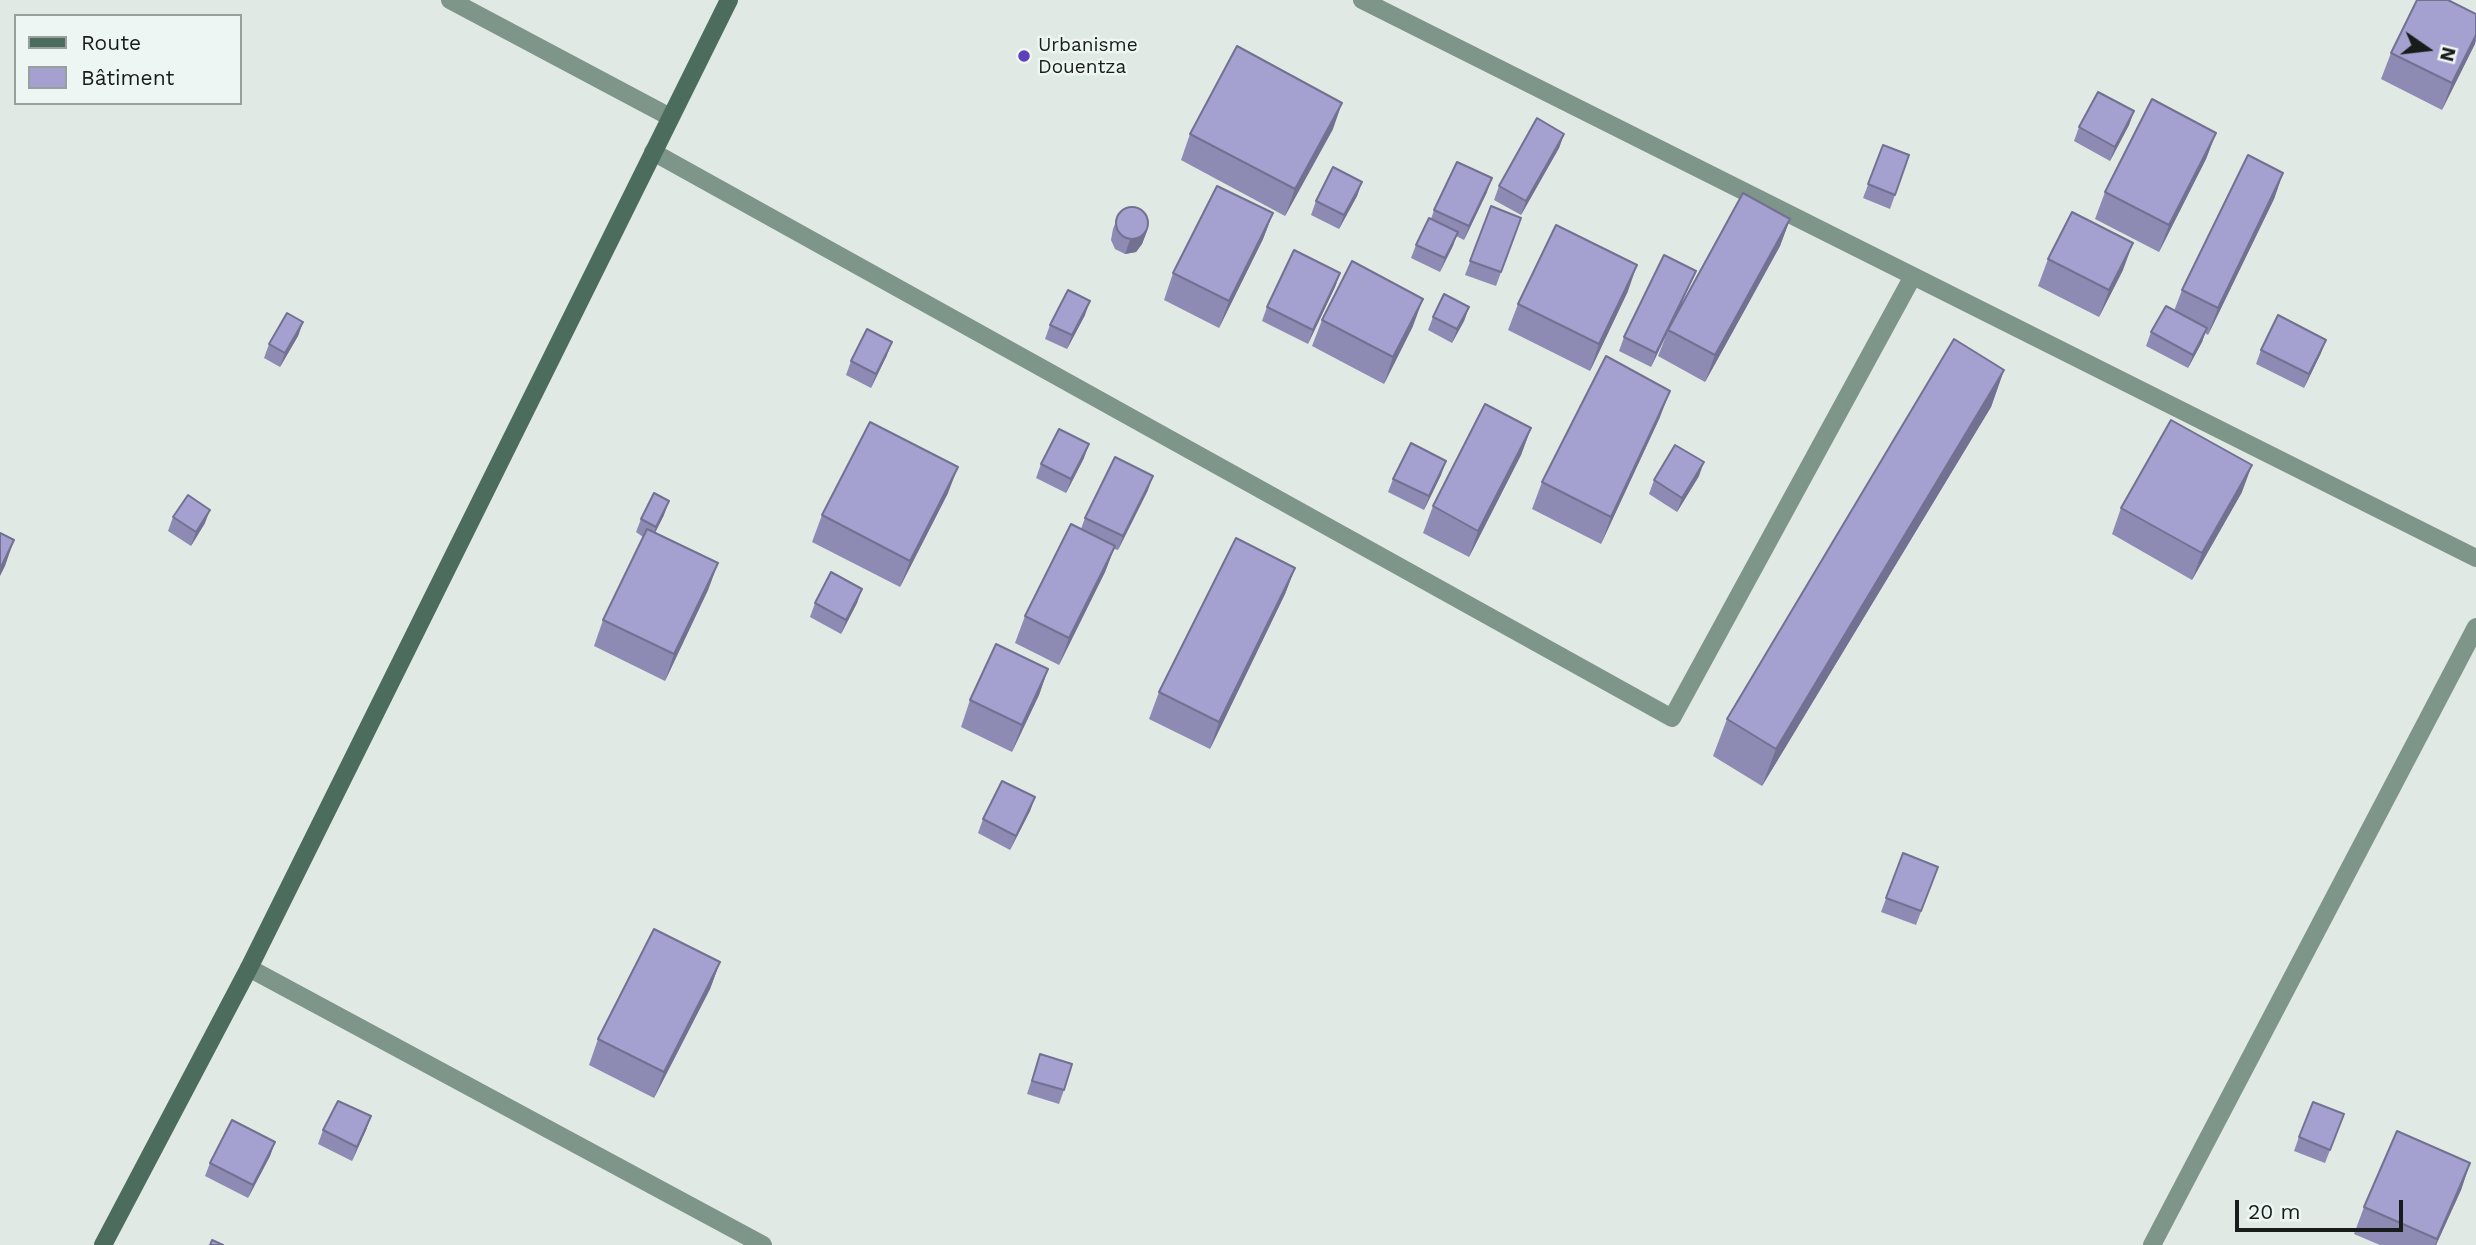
<!DOCTYPE html>
<html>
<head>
<meta charset="utf-8">
<style>
  body { margin:0 }
  #map { position:relative; width:2476px; height:1245px; overflow:hidden; background:#e0e9e4; font-family:"Work Sans",sans-serif }
  canvas { display:block }
  .legend { position:absolute; left:14px; top:14px; width:228px; height:91px; box-sizing:border-box; background:#edf6f2; border:2px solid #989f9c; margin:0; padding:9px 12px; list-style:none; font-size:21px; color:#191c1b }
  .legend li { display:flex; align-items:center; gap:14px; height:35px }
  .legend b { width:35px; border:2px solid #989f9c }
  .north { position:absolute; left:2392px; top:14px; width:70px; height:70px; -webkit-text-stroke:5px #edf6f2; paint-order:stroke; rotate:104deg; font-size:19px; font-weight:700; line-height:28px; text-align:center; color:#191c1b }
  .north::after { content:''; display:block; margin:auto; width:24px; height:32px; background:#191c1b; clip-path:polygon(50% 0,100% 100%,50% 72%,0 100%) }
  .scale { position:absolute; left:2235px; top:1200px; width:168px; height:32px; box-sizing:border-box; border:4px solid #191c1b; border-top:0; padding-left:9px; font-size:21px; line-height:24px; white-space:nowrap; color:#191c1b; -webkit-text-stroke:5px #edf6f2; paint-order:stroke }
</style>
</head>
<body>
<div id="map">
<canvas width="2476" height="1245"></canvas>
<ul class="legend">
<li><b style="height:9px;background:#4c6d5d"></b>Route</li>
<li><b style="height:19px;background:#a4a1d0"></b>Bâtiment</li>
</ul>
<div class="north">N</div>
<div class="scale">20 m</div>
</div>
<script>
const g = document.querySelector('canvas').getContext('2d');
g.lineJoin = 'round';
function strokePath(path, color, width, dash) { g.strokeStyle = color; g.lineWidth = width; g.lineCap = dash ? 'butt' : 'round'; g.setLineDash(dash || []); g.stroke(path); }
function fillPath(path, color) { g.fillStyle = color; g.fill(path, 'evenodd'); }
function write(font, color, halo, rows, align = 'center') {
  g.font = font + ' "Work Sans",sans-serif'; g.lineWidth = 5; g.setLineDash([]); g.textBaseline = 'middle'; g.strokeStyle = halo; g.fillStyle = color; for (const [text, x, y, turn = 0] of rows) {
    g.save(); g.translate(x, y); g.rotate((+turn || 0) * Math.PI / 180); g.textAlign = isNaN(turn) ? turn : align; if (halo) g.strokeText(text, 0, 0); g.fillText(text, 0, 0); g.restore();
  }
}
strokePath(new Path2D(`
  M450,0L670,117
  M1362,0L2476,558
  M653,152L1672,718L1913,276
  M249,968L763,1245
  M2152,1245L2476,627`), '#7e9589', 18);
strokePath(new Path2D(`
  M103,1245L249,968L729,0`), '#4c6d5d', 18);
fillPath(new Path2D(`
  M2476,14V41L2442,110L2381,79L2391,53Z
  M2134,111L2129,125L2110,161L2074,141L2079,127Z
  M1333,129L1285,216L1181,160L1190,134Z
  M2216,133L2206,159L2159,252L2095,219L2105,192Z
  M1564,134L1559,148L1521,215L1494,200L1499,186Z
  M1883,145L1909,155L1890,209L1863,198Z
  M2283,173L2274,199L2208,335L2205,333L2202,342L2188,368L2146,346L2151,332L2174,311L2182,290Z
  M1362,182L1357,196L1339,229L1311,215L1316,201Z
  M1487,192L1464,240L1456,236L1440,272L1411,258L1416,245L1431,219L1434,210Z
  M1491,206L1521,218L1496,286L1465,275Z
  M1273,213L1263,239L1219,328L1164,300L1173,273Z
  M1118,216L1147,231L1142,244L1136,252L1125,254L1115,249L1111,240L1113,229Z
  M1790,219L1780,246L1705,382L1658,356L1666,336L1651,367L1619,351L1624,337L1690,284L1674,319Z
  M2048,259L2123,270L2099,317L2038,286Z
  M1340,273L1335,287L1308,344L1262,321L1267,307Z
  M1628,291L1590,371L1508,330L1518,304Z
  M1469,307L1464,321L1452,343L1428,330L1433,317Z
  M1085,315L1067,349L1045,339L1050,325Z
  M1322,320L1413,326L1384,384L1312,346Z
  M303,322L298,336L280,367L264,358L269,344Z
  M2261,350L2321,353L2304,388L2256,364Z
  M887,355L871,388L846,375L851,361Z
  M2004,370L1991,407L1762,786L1713,756L1727,719Z
  M1660,417L1601,544L1532,509L1542,482Z
  M1531,428L1521,455L1469,557L1423,533L1433,506Z
  M1084,458L1066,493L1036,478L1041,464Z
  M1441,475L1424,510L1388,492L1393,479Z
  M1699,476L1677,512L1649,494L1654,480Z
  M1148,490L1118,550L1114,549L1105,572L1059,665L1015,643L1025,616L1081,529L1085,518Z
  M2242,492L2192,580L2112,534L2121,508Z
  M948,493L900,587L812,542L822,515Z
  M664,515L655,532L718,563L708,590L665,681L594,646L603,620L643,537L636,532L641,519Z
  M173,517L205,523L191,546L168,531Z
  M1295,568L1285,594L1210,749L1149,719L1159,692Z
  M862,589L857,603L841,634L810,617L815,603Z
  M1048,669L1039,695L1012,752L961,727L970,700Z
  M1035,797L1030,811L1010,850L978,833L983,819Z
  M1903,853L1938,867L1916,925L1881,912Z
  M720,962L710,989L654,1098L589,1065L598,1039Z
  M1040,1054L1064,1090L1059,1104L1027,1094Z
  M2344,1114L2325,1163L2294,1151L2299,1137Z
  M371,1116L366,1130L352,1161L318,1144L323,1130Z
  M275,1142L270,1156L248,1198L205,1176L210,1163Z
  M2470,1163L2461,1190L2436,1245H2380L2354,1234L2364,1207Z`), '#8d8ab3');
fillPath(new Path2D(`
  M2476,35L2475,44L2442,110L2452,83Z
  M1342,103L1333,129L1285,216L1295,189Z
  M2134,111L2129,125L2110,161L2115,147Z
  M2216,133L2206,159L2159,252L2169,225Z
  M1564,134L1559,148L1521,215L1526,201Z
  M2283,173L2274,199L2208,335L2218,308Z
  M1492,178L1487,192L1464,240L1469,226Z
  M1362,182L1357,196L1339,229L1344,215Z
  M1273,213L1263,239L1219,328L1229,301Z
  M1790,219L1780,246L1705,382L1715,355Z
  M1147,231L1142,244L1136,252L1125,254L1130,240Z
  M1458,232L1453,246L1440,272L1445,258Z
  M2133,243L2123,270L2099,317L2109,290Z
  M1637,265L1628,291L1590,371L1599,344Z
  M1696,271L1690,284L1651,367L1656,353Z
  M1340,273L1335,287L1308,344L1313,330Z
  M1423,299L1413,326L1384,384L1393,357Z
  M1090,301L1085,315L1067,349L1072,335Z
  M1469,307L1464,321L1452,343L1457,329Z
  M303,322L298,336L280,367L285,353Z
  M2207,328L2202,342L2188,368L2193,355Z
  M2326,340L2321,353L2304,388L2309,374Z
  M892,342L887,355L871,388L876,374Z
  M2004,370L1991,407L1762,786L1776,749Z
  M1670,391L1660,417L1601,544L1611,517Z
  M1531,428L1521,455L1469,557L1478,531Z
  M1089,444L1084,458L1066,493L1071,479Z
  M1446,461L1441,475L1424,510L1429,496Z
  M1704,462L1699,476L1677,512L1682,498Z
  M2252,465L2242,492L2192,580L2202,553Z
  M958,467L948,493L900,587L910,561Z
  M1153,476L1148,490L1118,550L1123,536Z
  M669,501L664,515L651,541L656,527Z
  M210,510L205,523L191,546L196,532Z
  M14,540L5,566L0,576V569Z
  M1115,546L1105,572L1059,665L1069,638Z
  M718,563L708,590L665,681L674,654Z
  M1295,568L1285,594L1210,749L1219,722Z
  M862,589L857,603L841,634L846,620Z
  M1048,669L1039,695L1012,752L1022,725Z
  M1035,797L1030,811L1010,850L1016,836Z
  M720,962L710,989L654,1098L664,1072Z
  M371,1116L366,1130L352,1161L357,1147Z
  M275,1142L270,1156L248,1198L253,1185Z
  M2470,1163L2461,1190L2436,1245H2435Z`), '#737192');
const building = new Path2D(`
  M2417,0H2448L2476,14V35L2452,83L2391,53Z
  M1237,46L1342,103L1295,189L1190,134Z
  M2098,92L2134,111L2115,147L2079,127Z
  M2152,99L2216,133L2169,225L2105,192Z
  M1537,118L1564,134L1526,201L1499,186Z
  M1883,145L1909,155L1895,195L1868,184Z
  M2248,155L2283,173L2218,308L2182,290Z
  M1457,162L1492,178L1469,226L1434,210Z
  M1333,167L1362,182L1344,215L1316,201Z
  M1217,186L1273,213L1229,301L1173,273Z
  M1743,193L1790,219L1715,355L1668,330Z
  M1491,206L1521,218L1501,272L1470,261Z
  M1116 223a16 16 0 1 1 32 0a16 16 0 1 1-32 0Z
  M2072,212L2133,243L2109,290L2048,259Z
  M1429,218L1458,232L1445,258L1416,245Z
  M1556,225L1637,265L1599,344L1518,304Z
  M1294,250L1340,273L1313,330L1267,307Z
  M1664,255L1696,271L1656,353L1624,337Z
  M1352,261L1423,299L1393,357L1322,320Z
  M1068,290L1090,301L1072,335L1050,325Z
  M1444,294L1469,307L1457,329L1433,317Z
  M2166,306L2207,328L2193,355L2151,332Z
  M287,313L303,322L285,353L269,344Z
  M2278,315L2326,340L2309,374L2261,350Z
  M867,329L892,342L876,374L851,361Z
  M1954,339L2004,370L1776,749L1727,719Z
  M1606,356L1670,391L1611,517L1542,482Z
  M1485,404L1531,428L1478,531L1433,506Z
  M2171,420L2252,465L2202,553L2121,508Z
  M870,422L958,467L910,561L822,515Z
  M1059,429L1089,444L1071,479L1041,464Z
  M1411,443L1446,461L1429,496L1393,479Z
  M1675,445L1704,462L1682,498L1654,480Z
  M1115,457L1153,476L1123,536L1085,518Z
  M654,493L669,501L656,527L641,519Z
  M188,495L210,510L196,532L173,517Z
  M1071,524L1115,546L1069,638L1025,616Z
  M647,529L718,563L674,654L603,620Z
  M0,533L14,540L0,569Z
  M1236,538L1295,568L1219,722L1159,692Z
  M831,572L862,589L846,620L815,603Z
  M996,644L1048,669L1022,725L970,700Z
  M1002,781L1035,797L1016,836L983,819Z
  M1903,853L1938,867L1921,911L1886,898Z
  M654,929L720,962L664,1072L598,1039Z
  M1040,1054L1072,1064L1064,1090L1032,1081Z
  M338,1101L371,1116L357,1147L323,1130Z
  M2313,1102L2344,1114L2330,1150L2299,1137Z
  M232,1120L275,1142L253,1185L210,1163Z
  M2397,1131L2470,1163L2437,1239L2364,1207Z
  M212,1240L223,1245H210Z`);
fillPath(building, '#a4a1d0');
strokePath(building, '#737192', 2);
for (const [x, y, r, color] of [
  [1024,56,7,"#5c41b9"]
]) { const dot = new Path2D(); dot.arc(x, y, r, 0, 2 * Math.PI); g.fillStyle = color; g.fill(dot); strokePath(dot, '#edf6f2', 2.5); }
write('19px', '#191c1b', '#edf6f2', [
  ["Urbanisme",1038,45],
  ["Douentza",1038,67]
], 'left');
</script>
</body>
</html>
